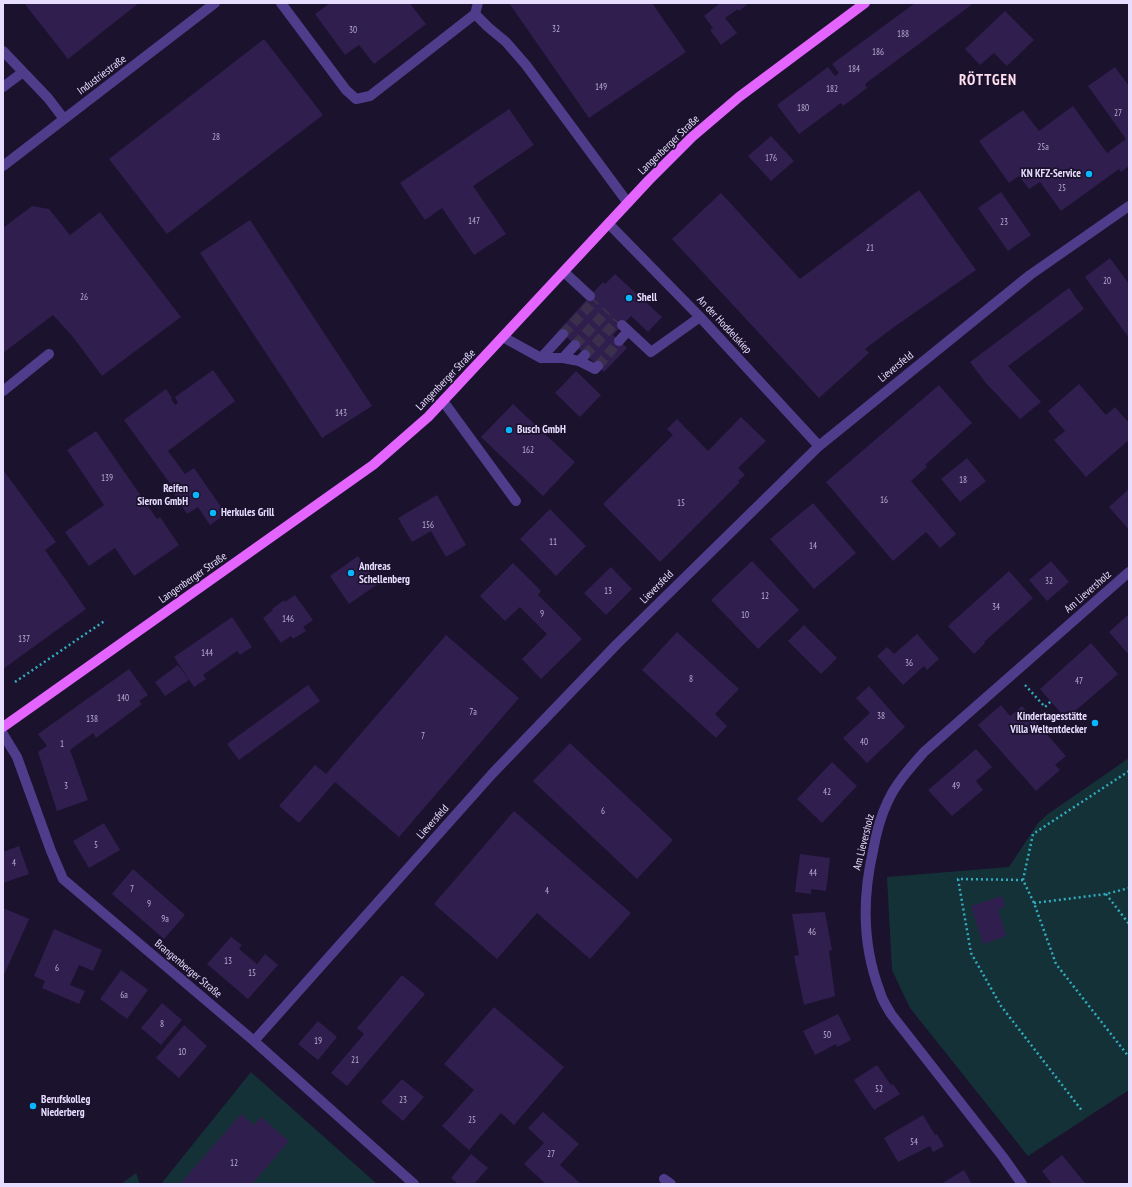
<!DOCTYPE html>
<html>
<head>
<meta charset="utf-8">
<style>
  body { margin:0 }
  #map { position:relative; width:1132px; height:1187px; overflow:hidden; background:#1b122d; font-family:"PT Sans Narrow",sans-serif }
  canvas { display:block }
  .frame { position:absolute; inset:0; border:4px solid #e7ddff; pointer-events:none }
</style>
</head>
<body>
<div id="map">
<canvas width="1132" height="1187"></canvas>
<div class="frame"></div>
</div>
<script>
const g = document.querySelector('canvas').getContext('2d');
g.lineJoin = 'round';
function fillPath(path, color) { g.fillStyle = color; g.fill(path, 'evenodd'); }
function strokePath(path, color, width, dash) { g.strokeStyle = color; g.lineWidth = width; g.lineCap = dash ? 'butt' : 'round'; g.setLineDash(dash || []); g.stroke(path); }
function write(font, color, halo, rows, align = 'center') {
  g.font = font + ' "PT Sans Narrow",sans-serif'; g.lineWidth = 3.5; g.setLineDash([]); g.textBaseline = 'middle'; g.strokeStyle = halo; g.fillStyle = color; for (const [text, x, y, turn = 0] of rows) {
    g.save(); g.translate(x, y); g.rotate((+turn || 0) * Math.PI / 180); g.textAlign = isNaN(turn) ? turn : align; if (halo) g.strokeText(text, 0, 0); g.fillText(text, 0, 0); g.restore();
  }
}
fillPath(new Path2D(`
  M1129,758V1090L1028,1156L910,1008L892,970L887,877L1009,867L1038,823L1048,814Z
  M251,1072L377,1184H161Z
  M136,1173L140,1184H121Z`), '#143137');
fillPath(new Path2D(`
  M24,3H139L68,59Z
  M330,3H414L411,5L426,24L374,64L359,45L345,55L315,14Z
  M509,3H652L686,52L589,118Z
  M720,3H749L739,11L738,9L725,18L737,33L721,45L710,30L713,28L704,16Z
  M915,3H974L865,84L867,88L843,106L841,103L799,134L777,105L828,67L835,76L839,73L832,64Z
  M1005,11L1034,40L1007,66L994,53L980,65L965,49Z
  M264,39L323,115L167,234L109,159Z
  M1115,67L1129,86V166L1121,172L1119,169L1061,211L1040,182L1029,189L1019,176L1009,183L979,141L1023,110L1039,131L1073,106L1107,153L1126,139L1088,86Z
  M509,109L534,145L473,186L506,234L474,255L442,208L425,220L400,183Z
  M771,136L794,161L771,181L748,156Z
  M919,190L976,270L894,327L865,349L869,353L819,398L672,239L721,193L800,279Z
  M1001,192L1031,235L1008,251L978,208Z
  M32,206L49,209L70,235L100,212L181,317L102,376L73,337L53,315L3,353V228Z
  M250,220L372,406L322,438L200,253Z
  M1110,258L1129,284V338L1085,277Z
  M615,274L662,317L648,332L631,316L613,335L627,348L604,372L559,330L603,282L605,284Z
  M1069,288L1084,309L1008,366L1041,402L1020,419L985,382L970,362Z
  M213,370L235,401L168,451L185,474L194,468L226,514L210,525L198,507L187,514L169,486L171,485L124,420L166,389L172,398L171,399L175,405L178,403L175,397Z
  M576,371L601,395L580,417L555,393Z
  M1079,384L1106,415L1115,407L1129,423V440L1086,477L1054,440L1065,431L1048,411Z
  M939,385L972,423L925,465L927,467L911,481L956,534L940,548L926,532L893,561L826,482Z
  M513,404L575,462L543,496L481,437Z
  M741,417L766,441L738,468L745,475L738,481L740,482L660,562L603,504L673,435L667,429L677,419L708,451Z
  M96,431L157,519L160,517L179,545L134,576L115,548L89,566L65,532L104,505L67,450Z
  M967,458L986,481L960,502L941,479Z
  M4,471L56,542L45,550L86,609L3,669V472Z
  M1129,489V530L1109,507Z
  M437,495L466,545L446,557L431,531L412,542L398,518Z
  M813,503L856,553L814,589L770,539Z
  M550,509L586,546L556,576L520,539Z
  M358,556L378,584L349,604L330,576Z
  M752,561L799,610L758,649L711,600Z
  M1051,561L1069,582L1047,601L1029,580Z
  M513,563L541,591L538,595L582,639L541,679L522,659L547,634L520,607L505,621L480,596Z
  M611,567L632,589L606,615L584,593Z
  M1009,571L1033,598L984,642L985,643L974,654L948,626Z
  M295,595L313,620L303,627L306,631L293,639L291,636L281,643L263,618L273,610L272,609L284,600L285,602Z
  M1129,614V655L1109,632Z
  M232,617L252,647L240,655L237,651L203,675L206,679L194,687L174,657Z
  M804,625L837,658L821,674L788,641Z
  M677,632L739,689L715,714L727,726L716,738L642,670Z
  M917,634L939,659L927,670L924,666L903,685L877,656L887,647L894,654Z
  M446,635L519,698L399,837L335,782L299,823L279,806L315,765L326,774Z
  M1091,643L1118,674L1066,719L1040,689Z
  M178,665L189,680L165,696L155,682Z
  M129,669L148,695L139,701L142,704L96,738L93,733L70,750L88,800L57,811L38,752L47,746L38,734Z
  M308,685L320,701L239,760L227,744Z
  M869,686L905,727L867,763L843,738L870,713L856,698Z
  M1001,705L1010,716L1022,706L1066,756L1055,765L1060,770L1036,791L978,725Z
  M570,743L673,840L637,879L533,781Z
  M976,749L992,767L976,781L983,790L952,816L928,790Z
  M832,762L857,786L822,823L797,799Z
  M514,811L631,913L590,959L537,913L497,959L434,904Z
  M104,823L120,850L89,868L73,841Z
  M19,846L29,874L3,883V852Z
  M800,854L830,858L826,891L811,889V894L795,892Z
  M133,869L185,915L164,939L112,894Z
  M1002,896L1005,907L998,909L1006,936L983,944L971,906Z
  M3,908L29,919L3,977Z
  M825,912L832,950L829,951L835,996L804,1005L794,956L799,955L792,914Z
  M54,929L102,950L93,971L79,965L70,985L85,991L79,1004L42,988L45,981L34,976Z
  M231,937L242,945L239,949L257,964L265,954L278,965L248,999L207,964Z
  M121,970L148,990L127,1019L100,999Z
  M402,975L425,994L347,1086L331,1073L364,1034L357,1028Z
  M162,1003L182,1020L161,1045L141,1028Z
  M494,1007L564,1067L514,1125L501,1113L469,1150L442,1126L474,1090L444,1064Z
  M838,1014L851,1040L837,1047L836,1044L815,1055L803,1031Z
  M318,1021L337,1037L318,1060L298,1044Z
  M184,1025L207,1046L179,1078L156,1058Z
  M877,1065L891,1085L893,1084L900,1094L874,1110L854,1080Z
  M402,1079L424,1097L403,1121L381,1102Z
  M543,1112L579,1144L560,1165L581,1184H546L524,1164L544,1143L528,1128Z
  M241,1114L254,1125L261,1117L289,1141L252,1184H180Z
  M923,1115L935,1135L937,1134L944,1146L933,1152L930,1146L898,1162L884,1138Z
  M471,1154L488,1168L474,1184H458L451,1178Z
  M1062,1155L1080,1177L1086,1184H1052L1042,1171Z
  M964,1170L972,1184H941Z`), '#301e4e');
strokePath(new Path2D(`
  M563,334L595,300
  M575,345L607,311
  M585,355L617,321
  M598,366L619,341`), '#3a304c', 10, [10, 5]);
strokePath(new Path2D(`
  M15,682L106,620
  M1025,685L1045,707L1051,701
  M1129,771L1033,834L1023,880L1034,903L1056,964L1129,1057
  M1023,880L958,879L971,953L1001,1006L1083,1112
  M1106,894L1129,924
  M1034,903L1106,894L1129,888`), '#31adbf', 2.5, [2, 3]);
strokePath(new Path2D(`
  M281,3L346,90L356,99L370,96L475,14L478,3
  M475,14L488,27L506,42L526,65L628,203
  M3,51L48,98L64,119
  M3,87L23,72
  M3,166L215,3
  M609,224L700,317L819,446
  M564,272L590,296
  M622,325L651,352L700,317
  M503,337L541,358L563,334
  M619,341L628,331
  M541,358H563L575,345
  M563,358L579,361L585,355
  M579,361L595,369L598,366
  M3,391L49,354
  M443,401L516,501
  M3,734L17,757L51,851L63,879L254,1041L414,1184
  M254,1041L492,774L617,644L819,446L1030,275L1129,206
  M664,1179L671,1184
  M1022,1184L1003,1157L891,1014C887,1007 882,1000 880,992C862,945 862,899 873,851C876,834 880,817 888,801C896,783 911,767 924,752L1129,572`), '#4f3d8b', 10);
strokePath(new Path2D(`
  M3,727L373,465L428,417L649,180L692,137L739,97L865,3`), '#e364ff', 10);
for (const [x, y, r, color] of [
  [1089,174,4,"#09b7ff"],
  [629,298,4,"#09b7ff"],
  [509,430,4,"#09b7ff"],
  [196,495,4,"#09b7ff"],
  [213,513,4,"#09b7ff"],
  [351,573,4,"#09b7ff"],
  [1095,723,4,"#09b7ff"],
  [33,1106,4,"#09b7ff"]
]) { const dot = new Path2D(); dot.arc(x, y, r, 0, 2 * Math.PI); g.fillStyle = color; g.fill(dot); strokePath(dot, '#1b122d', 1.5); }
write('9px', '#b9add3', null, [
  ["32",556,29],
  ["30",353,30],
  ["188",903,34],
  ["186",878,52],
  ["184",854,69],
  ["149",601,87],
  ["182",832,89],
  ["180",803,108],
  ["27",1118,113],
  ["28",216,137],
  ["25a",1043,147],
  ["176",771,158],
  ["25",1062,188],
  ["147",474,221],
  ["23",1004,222],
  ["21",870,248],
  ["20",1107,281],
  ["26",84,297],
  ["143",341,413],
  ["162",528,450],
  ["139",107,478],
  ["18",963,480],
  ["16",884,500],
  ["15",681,503],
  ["156",428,525],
  ["11",553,542],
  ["14",813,546],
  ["32",1049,581],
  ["13",608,591],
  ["12",765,596],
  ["34",996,607],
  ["9",542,614],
  ["10",745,615],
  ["146",288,619],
  ["137",24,639],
  ["144",207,653],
  ["36",909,663],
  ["8",691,679],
  ["47",1079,681],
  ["140",123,698],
  ["7a",473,712],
  ["38",881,716],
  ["138",92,719],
  ["7",423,736],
  ["40",864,742],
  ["1",62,744],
  ["3",66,786],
  ["49",956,786],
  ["42",827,792],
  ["6",603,811],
  ["5",96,845],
  ["4",14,863],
  ["44",813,873],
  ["7",132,889],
  ["4",547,891],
  ["9",149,904],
  ["9a",165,919],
  ["46",812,932],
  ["13",228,961],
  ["6",57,968],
  ["15",252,973],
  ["6a",124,995],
  ["8",162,1024],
  ["50",827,1035],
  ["19",318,1041],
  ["10",182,1052],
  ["21",355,1060],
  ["52",879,1089],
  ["23",403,1100],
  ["25",472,1120],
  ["54",914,1142],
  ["27",551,1154],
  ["12",234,1163]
]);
write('11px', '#e7ddff', '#1b122d', [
  ["Industriestraße",102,75,-37],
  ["Langenberger Straße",669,145,-44],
  ["An der Hoddelskiep",724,325,47],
  ["Lieversfeld",896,367,-39],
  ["Langenberger Straße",446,380,-46],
  ["Langenberger Straße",193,578,-35],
  ["Lieversfeld",657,587,-45],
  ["Am Lieversholz",1088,592,-41],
  ["Lieversfeld",433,822,-48],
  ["Am Lieversholz",864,842,-76],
  ["Brangenberger Straße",188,969,40]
]);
write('bold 11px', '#e7ddff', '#1b122d', [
  ["KN KFZ-Service",1081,174,"right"],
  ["Shell",637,298],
  ["Busch GmbH",517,430],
  ["Reifen",188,489,"right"],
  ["Sieron GmbH",188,502,"right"],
  ["Herkules Grill",221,513],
  ["Andreas",359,567],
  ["Schellenberg",359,580],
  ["Kindertagesstätte",1087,717,"right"],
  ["Villa Weltentdecker",1087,730,"right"],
  ["Berufskolleg",41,1100],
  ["Niederberg",41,1113]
], 'left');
g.letterSpacing = '1px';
write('bold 15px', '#ffdfed', '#1b122d', [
  ["RÖTTGEN",988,81]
]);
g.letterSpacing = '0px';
</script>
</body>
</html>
